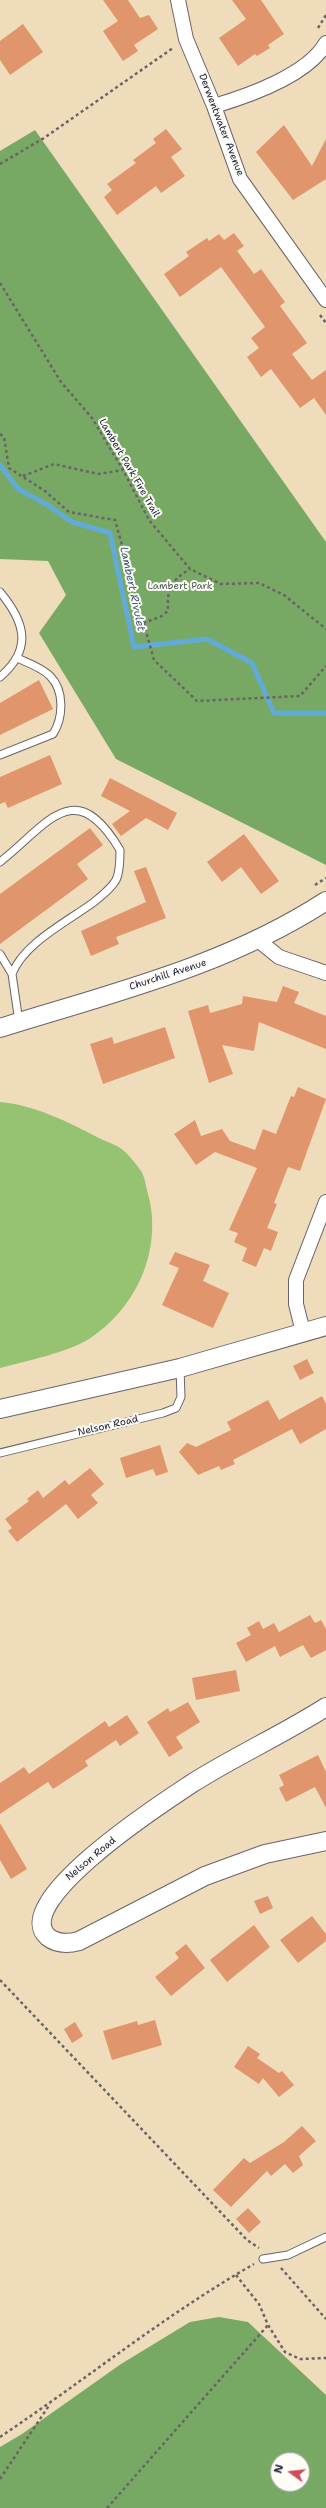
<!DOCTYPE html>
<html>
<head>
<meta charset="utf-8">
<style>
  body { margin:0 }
  #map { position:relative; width:326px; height:2508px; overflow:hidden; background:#efdcba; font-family:"Shantell Sans",sans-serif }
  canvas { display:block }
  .north { position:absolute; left:270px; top:2452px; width:40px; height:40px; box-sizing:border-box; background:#fdfcf7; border:1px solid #a5a5ac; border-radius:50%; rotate:285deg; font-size:11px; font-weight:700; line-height:16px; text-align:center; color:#22223b }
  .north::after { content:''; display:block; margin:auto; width:14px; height:18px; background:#d1495b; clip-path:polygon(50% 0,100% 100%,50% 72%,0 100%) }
</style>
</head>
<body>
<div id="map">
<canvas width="326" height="2508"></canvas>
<div class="north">N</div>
</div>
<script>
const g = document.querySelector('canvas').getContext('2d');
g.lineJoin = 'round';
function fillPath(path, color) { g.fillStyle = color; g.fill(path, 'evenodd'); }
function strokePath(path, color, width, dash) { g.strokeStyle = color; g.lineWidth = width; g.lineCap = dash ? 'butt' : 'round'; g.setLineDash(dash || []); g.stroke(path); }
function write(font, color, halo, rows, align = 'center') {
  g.font = font + ' "Shantell Sans",sans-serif'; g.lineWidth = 4; g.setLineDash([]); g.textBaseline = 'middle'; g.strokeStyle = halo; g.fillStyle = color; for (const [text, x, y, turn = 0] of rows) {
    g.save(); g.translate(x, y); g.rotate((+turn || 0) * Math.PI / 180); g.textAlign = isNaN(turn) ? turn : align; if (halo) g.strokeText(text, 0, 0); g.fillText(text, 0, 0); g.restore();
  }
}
fillPath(new Path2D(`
  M0,1102C35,1105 68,1122 99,1138C107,1142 117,1145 123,1150C130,1156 136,1164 141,1171C145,1177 146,1187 148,1194C163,1249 137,1308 89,1339C66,1353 26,1361 0,1368Z`), '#95c372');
fillPath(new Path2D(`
  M35,130L326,542V865L116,759L39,633L66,595L48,561L0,559V151Z
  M219,2317L248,2322L326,2395V2508H0V2447L22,2434L121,2364L190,2322ZM278,2460H302V2484H278Z`), '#78a964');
strokePath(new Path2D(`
  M0,465L18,489L46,504L72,522L110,533L134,647L207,639L252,663L274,713H326`), '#62abd9', 5);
fillPath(new Path2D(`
  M103,0H128L140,18L149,15L158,29L134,45L138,51L123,61L103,31L118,21Z
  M232,0H261L284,34L268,45L270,48L257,56L255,54L238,66L219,38L246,19Z
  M23,24L43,52L10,75L0,60V41Z
  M284,125L312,166L326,139V179L293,200L256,152Z
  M166,129L182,149L171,157L185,176L161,193L156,186L117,215L104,197L112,190L107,184L136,163L133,160L156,143L153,139Z
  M234,233L244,246L237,251L254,274L261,269L285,302L280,306L307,343L292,354L312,380L326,370V415L314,398L300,408L271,369L261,377L247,357L259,348L251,338L265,327L221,267L180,297L164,274L189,256L186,252L207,238L209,241L219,234L224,240Z
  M39,680L53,709L0,735V703Z
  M50,755L62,784L8,808L5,802L0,804V777Z
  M110,778L177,813L168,830L146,818L121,836L112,824L130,811L101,796Z
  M90,828L103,845L77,864L88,879L0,944V894Z
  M244,834L279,881L261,894L241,867L222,882L207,862Z
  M146,867L166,918L116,937L119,944L91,956L81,931L146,902L134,871Z
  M283,986L299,992L294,1003L326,1016V1049L259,1022L254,1051L222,1045L233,1074L209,1083L188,1011L208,1005L210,1013L242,1004L243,996L277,1002Z
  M165,1027L175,1058L103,1084L90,1044L112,1037L114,1044Z
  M298,1087L326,1099L300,1171L288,1167L274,1203L277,1204L267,1228L278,1232L271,1251L264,1248L256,1267L242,1261L247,1248L234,1242L238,1233L229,1230L257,1168L215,1152L196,1165L174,1134L195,1120L201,1136L222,1129L230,1141L255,1150L263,1129L276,1134L291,1096L294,1097Z
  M175,1252L210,1265L203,1281L229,1293L213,1328L162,1305L179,1268L169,1264Z
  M307,1359L314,1373L300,1380L293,1366Z
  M322,1396L326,1404V1429L300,1444L292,1429L233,1460L235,1464L221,1470L219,1466L198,1475L179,1452L187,1443L196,1447L231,1430L227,1422L268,1400L279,1420Z
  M160,1445L168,1472L156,1476L153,1469L126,1478L120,1458Z
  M90,1468L104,1484L91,1495L98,1503L78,1519L66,1504L17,1542L8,1531L12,1528L5,1519L29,1501L27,1499L38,1490L43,1498L65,1480L69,1485Z
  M310,1615L315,1623L321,1620L326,1629V1650L311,1658L303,1645L280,1657L275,1646L246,1662L236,1643L251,1635L247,1628L259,1621L263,1629L274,1623L279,1632Z
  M236,1670L240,1691L196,1700L192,1678Z
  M188,1702L200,1722L176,1737L183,1748L169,1757L147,1722L168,1708L170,1712Z
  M127,1715L139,1733L120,1746L116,1740L85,1761L88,1766L53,1789L48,1782L0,1814V1783L24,1767L29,1774L105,1721L109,1727Z
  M318,1755L326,1772V1808L315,1787L286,1802L279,1788L284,1785L279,1775Z
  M0,1823L27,1869L11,1879L0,1860Z
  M268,1896L273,1908L260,1914L254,1901Z
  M312,1916L326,1934V1941L298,1963L280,1940Z
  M254,1925L270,1947L227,1982L210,1960Z
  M186,1944L205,1968L171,1996L155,1977L179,1958L175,1953Z
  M155,2020L162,2045L112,2060L103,2031L137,2021L138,2025Z
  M75,2022L83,2036L72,2043L64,2029Z
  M248,2046L260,2054L257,2058L279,2073L282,2071L294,2085L279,2097L263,2078L259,2084L234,2067Z
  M302,2126L316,2141L299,2156L303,2165L293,2173L285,2164L271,2176L267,2171L231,2207L213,2190L244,2158L250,2163L284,2142Z
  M248,2208L261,2222L249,2233L236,2219Z`), '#e1956d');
const service = new Path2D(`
  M0,592C25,622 33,649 0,677
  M0,755L53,734C63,718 65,691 50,676C41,667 28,663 17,658
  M0,862C48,824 75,774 120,850C120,859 120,872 116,880C111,889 101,896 94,902C67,922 24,943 12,974
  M0,954L12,974L19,1022
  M0,1453L163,1413L176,1408L181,1397L180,1368
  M263,2259L288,2255L326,2237`);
const minor = new Path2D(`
  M178,0L186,39L214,106L240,179L326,300
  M214,106C248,96 308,75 326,43
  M258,940L279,957L326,973
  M303,1332L296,1304V1280L326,1202`);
const tertiary = new Path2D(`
  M0,1028C112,993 226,966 326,901
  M0,1409L180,1368L326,1326
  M326,1707C282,1735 235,1756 191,1784C167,1800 8,1902 48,1937C57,1944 68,1944 79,1941L205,1876L265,1854L326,1841`);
strokePath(service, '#6a6367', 9);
strokePath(minor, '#6a6367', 16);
strokePath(tertiary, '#6a6367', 20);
strokePath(new Path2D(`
  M318,28L326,15
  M0,164L44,138L173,48
  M0,283L61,382L92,418L123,470L149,520L190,569L221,584L259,583L284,595L326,629
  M320,315L326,323
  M0,434L4,437L9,468L45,491L69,512L115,520L154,660L197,701L300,696L326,666
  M23,476L54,464L98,474L123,470
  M143,623L160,617L168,611C167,589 170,581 190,569
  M315,885L326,878
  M0,1980L247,2240L259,2248
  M281,2268L326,2319
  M236,2275L259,2304L268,2325L285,2352L300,2359L326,2358
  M0,2437C85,2380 165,2315 254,2264
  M0,2479L50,2404
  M107,2508L268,2325`), '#6a6367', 2.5, [3, 3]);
strokePath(service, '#fff', 7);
strokePath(minor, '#fff', 14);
strokePath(tertiary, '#fff', 18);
write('10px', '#22223b', '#fdfcf7', [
  ["Derwentwater Avenue",221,125,69],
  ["Lambert Park Fire Trail",129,468,60],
  ["Churchill Avenue",168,975,-18],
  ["Nelson Road",108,1426,-13],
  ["Nelson Road",91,1859,-40]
]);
write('10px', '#4a5a4e', '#fdfcf7', [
  ["Lambert Park",180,586]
]);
write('italic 11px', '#3c597a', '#fdfcf7', [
  ["Lambert Rivulet",132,589,78]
]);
</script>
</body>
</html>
